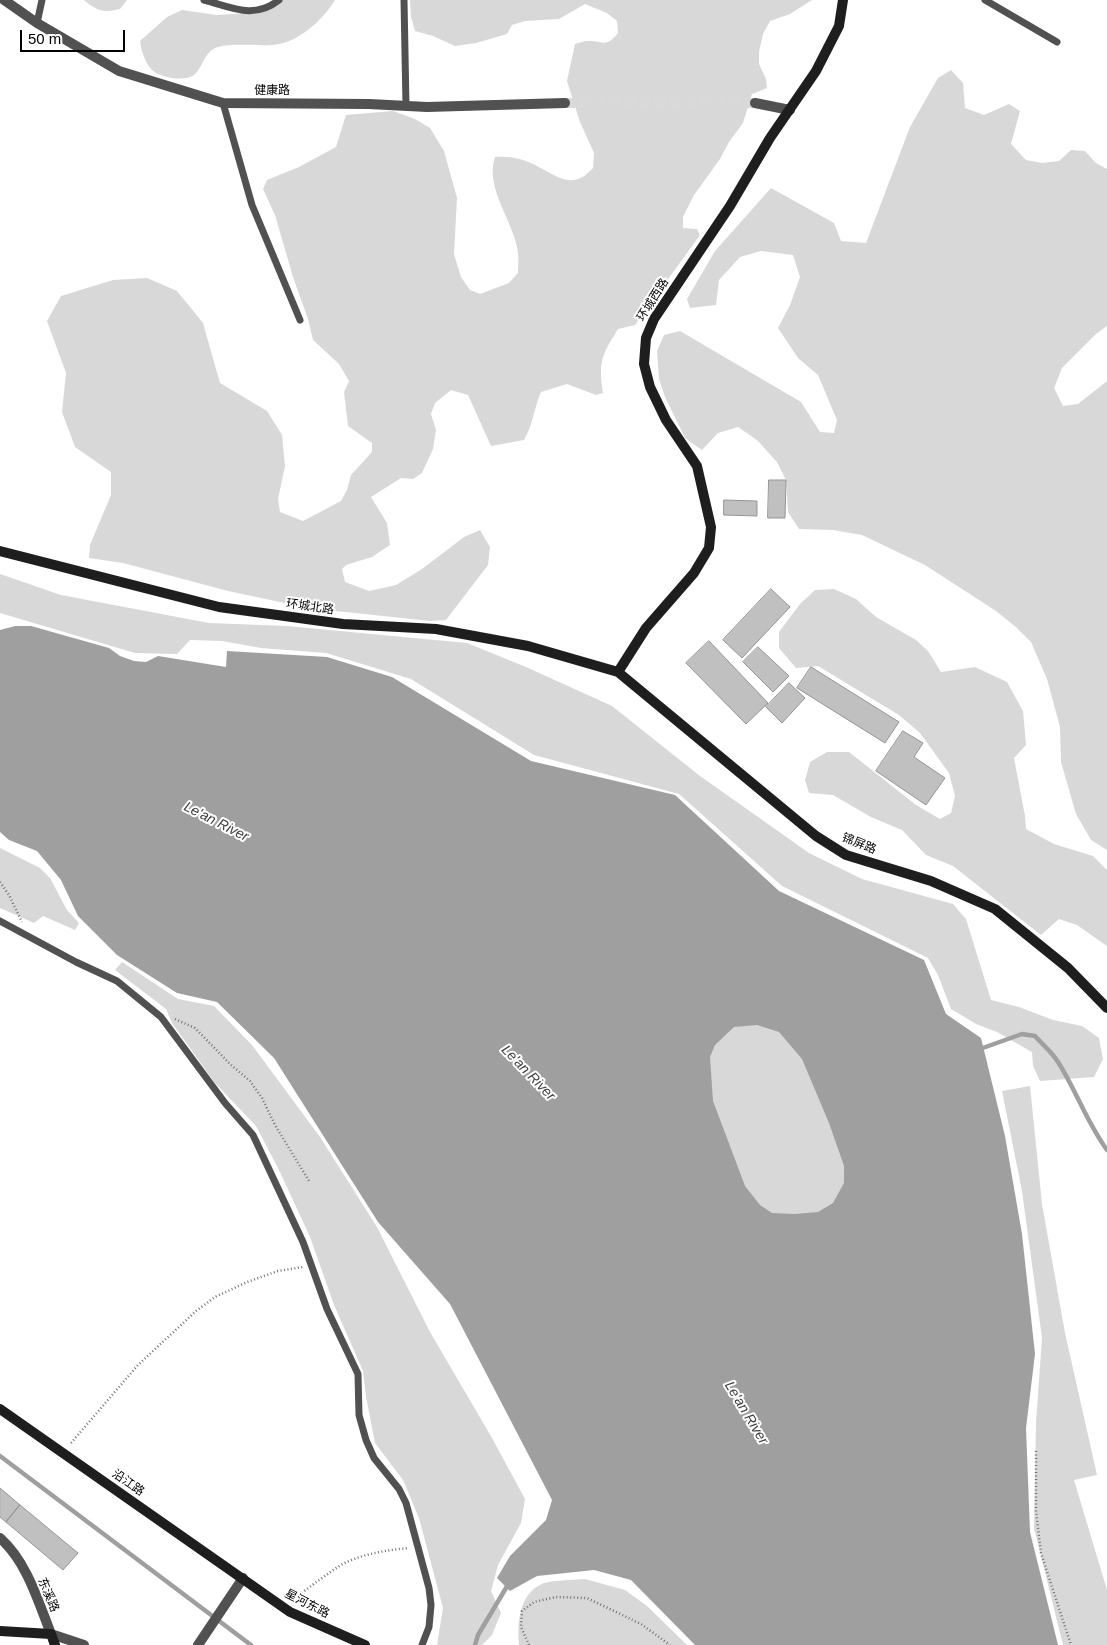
<!DOCTYPE html>
<html>
<head>
<meta charset="utf-8">
<style>
  body { margin:0 }
  #map { position:relative; width:1107px; height:1645px; overflow:hidden; background:#fff; font-family:Helvetica,sans-serif }
  canvas { display:block }
  .scale { position:absolute; left:20px; top:30px; width:105px; height:22px; box-sizing:border-box; border:2px solid #000; border-top:0; padding-left:6px; font-size:15px; line-height:18px; white-space:nowrap; color:#000; -webkit-text-stroke:4px #fff; paint-order:stroke }
</style>
</head>
<body>
<div id="map">
<canvas width="1107" height="1645"></canvas>
<div class="scale">50 m</div>
</div>
<script>
const g = document.querySelector('canvas').getContext('2d');
g.lineJoin = 'round';
function fillPath(path, color) { g.fillStyle = color; g.fill(path, 'evenodd'); }
function strokePath(path, color, width, dash) { g.strokeStyle = color; g.lineWidth = width; g.lineCap = dash ? 'butt' : 'round'; g.setLineDash(dash || []); g.stroke(path); }
function write(font, color, halo, rows, align = 'center') {
  g.font = font + ' Helvetica,"Noto Sans SC",sans-serif'; g.lineWidth = 4; g.setLineDash([]); g.textBaseline = 'middle'; g.strokeStyle = halo; g.fillStyle = color; for (const [text, x, y, turn = 0] of rows) {
    g.save(); g.translate(x, y); g.rotate((+turn || 0) * Math.PI / 180); g.textAlign = isNaN(turn) ? turn : align; if (halo) g.strokeText(text, 0, 0); g.fillText(text, 0, 0); g.restore();
  }
}
fillPath(new Path2D(`
  M84,0H127L120,9C103,13 97,11 84,0Z
  M272,0H335C323,20 297,44 272,45C257,46 232,43 218,47C204,51 204,66 194,75C185,82 159,78 151,69C145,62 141,50 140,41L167,17L182,10L217,15L262,12Z
  M410,0H812L790,14L770,21L763,34L759,52V64L766,79L767,88L752,94L743,123L729,142L720,159L694,195L683,217V228L697,229L700,235L635,325L618,329C602,355 598,361 603,393L596,395L567,384L541,392C534,408 533,425 524,440L491,446L468,395L451,390L435,403L431,414L436,430L433,449L422,473L413,479L401,478L371,497L387,523L390,545L372,557L346,565L342,569L345,582L369,591L396,585L422,569L464,537L480,530L490,547L488,565L446,620L430,621L308,608L228,591L123,563L89,558L90,545L111,495V472L75,447L62,412L66,373L47,321L61,296L113,280L147,278L177,291L203,323L220,383L267,411L282,435L285,466L278,499L280,512L303,521L341,501L347,490L351,475L372,452V443L348,426L344,392L349,381L339,364L313,340L308,319L293,277L275,215L263,189L267,180L299,167L336,147L346,115L393,111L415,119L430,128L444,151L457,198L454,254L461,277L470,290L480,294L509,283L518,273C518,266 519,260 518,253C515,223 484,188 495,157C510,156 524,159 537,166C548,171 561,182 574,180C582,179 587,174 593,168L594,153L580,122L567,81L575,44C579,43 584,41 587,41C604,40 605,49 618,33L617,21L607,13L585,4L559,19L525,21L512,25L507,34L476,43L455,46L433,36L415,31L411,17Z
  M951,70L963,83L965,108L984,115L1009,104L1020,111L1011,144L1026,160L1042,163L1059,161L1071,150L1085,151L1096,163L1107,169V326L1096,334L1062,368L1054,388L1063,406L1078,404L1107,381V850L1091,840L1076,814L1061,762L1060,727L1047,679L1031,642L1017,628L996,611L925,565L862,535L833,530L799,529L788,512L786,480L777,462L757,440L738,427L718,433L702,450L685,438L665,397L659,379L657,351L664,335L680,331L801,402L820,432L834,433L837,420L818,375L798,358L778,328L790,305L800,277L793,255L761,251L740,257L719,280L716,305L690,308L687,299L715,251L771,188L834,223L841,241L866,243L910,127L938,78Z
  M0,574L61,595L209,623L287,626L467,643L526,667L612,706L700,776L809,853L862,879L953,904L966,919L991,1000L1019,1007L1053,1020L1082,1026L1099,1038L1103,1059L1094,1077L1040,1081L1033,1066L1032,1052L997,1032L976,1024L951,1009L938,975L928,958L782,886L679,794L534,755L411,679L326,653L261,648L222,641L190,640L177,654L135,653L0,613Z
  M834,589L856,599L876,617L916,640L928,651L941,672L975,667L1007,682L1023,711L1026,745L1014,758L1025,816L1026,829L1054,844L1093,856L1107,870V946L1077,925L1059,919L1041,935L953,866L926,855L902,830L871,817L833,795L809,793L805,780L810,762L827,752H849L916,805L940,819L951,813L955,796L949,773L920,733L899,715L818,666L796,668L779,648V632L800,604L815,590Z
  M0,848L40,868L50,878L67,910L79,923L75,930L43,916L34,923L0,908Z
  M122,962L178,999L214,1006L252,1045L320,1137L377,1227L430,1332L492,1438L525,1499L521,1523L498,1565L491,1591L501,1613L492,1635L482,1645H437L443,1608L419,1518L403,1480L375,1443L366,1397L363,1371L334,1305L310,1237L279,1170L256,1126L215,1083L172,1023L166,1009L115,970Z
  M719,964L992,1117L779,1246L701,1111Z
  M1030,1086L1042,1204L1065,1333L1097,1475L1074,1480L1107,1590V1645H1063L1034,1528L1036,1422L1042,1338L1022,1191L1002,1091Z
  M585,1579L625,1590L647,1606L687,1645H519C517,1623 519,1594 542,1584C549,1580 576,1580 585,1579Z`), '#d8d8d8');
fillPath(new Path2D(`
  M15,626H31L109,648L120,656L134,661L146,662L158,656L226,667L227,651L327,657L392,677L531,761L675,795L779,891L924,960L946,1014L981,1038L1005,1136L1022,1234L1035,1354L1026,1428L1030,1532L1058,1645H695L631,1580L594,1570L537,1576L510,1591L497,1578L510,1556L546,1520L552,1500L450,1304L378,1222L274,1058L217,1002L177,993L117,955L78,916L61,880L37,851L9,840L0,832V630ZM757,1025L779,1032L802,1059L829,1123L844,1166V1183L833,1203L818,1212L795,1214L772,1213L760,1205L745,1186L713,1101L710,1057L715,1045L734,1027Z`), '#9f9f9f');
strokePath(new Path2D(`
  M980,1049L1022,1034L1035,1036C1042,1044 1052,1052 1058,1062C1076,1090 1087,1123 1107,1150
  M0,1456L251,1645
  M475,1645L478,1635L509,1583`), '#9f9f9f', 4.5);
const building = new Path2D(`
  M769,480H786L785,518H768Z
  M724,500L757,501V516L724,515Z
  M771,589L790,607L742,658L723,640Z
  M709,641L768,703L746,724L686,663Z
  M758,647L789,676L773,692L743,662Z
  M811,667L899,722L885,743L797,688Z
  M789,683L805,698L782,723L766,707Z
  M903,731L923,743L914,757L945,778L926,805L876,771Z
  M0,1488L20,1505L6,1522L0,1517Z
  M20,1505L78,1553L63,1570L6,1522Z`);
fillPath(building, '#c0c0c0');
strokePath(building, '#959595', 1);
strokePath(new Path2D(`
  M565,103H755`), '#d9d9d9', 10, [10, 5]);
strokePath(new Path2D(`
  M0,882L9,895L22,922
  M175,1019L195,1028L230,1064L250,1081L262,1098L275,1125L309,1181
  M71,1443L138,1365L196,1311L215,1297L247,1282L278,1271L303,1267
  M1036,1451V1511L1041,1553L1071,1645
  M293,1599C309,1588 325,1575 341,1565C361,1554 387,1550 409,1548
  M529,1645L521,1627L522,1611L534,1602L556,1597L587,1598L641,1624L670,1645`), '#737373', 2.5, [1, 2.5]);
strokePath(new Path2D(`
  M204,0C231,7 254,20 279,0
  M404,0L406,106
  M985,0L1057,42
  M37,23L42,0
  M223,103L252,205L300,320
  M0,921L76,962L117,981L161,1017L225,1103L253,1135L303,1242L327,1309L358,1374L359,1415L366,1440L374,1458L399,1489L406,1503L429,1588L431,1605L429,1627L422,1645`), '#515151', 7);
strokePath(new Path2D(`
  M4,0L37,23L119,71L223,103L369,104L427,107L565,103
  M755,103L790,110
  M0,1538C27,1562 38,1601 51,1634L84,1645
  M198,1645L243,1578`), '#515151', 10);
strokePath(new Path2D(`
  M0,551L219,607L343,624L436,629L528,646L618,672L816,836L846,855L931,881L995,909L1068,968L1107,1008
  M618,672L646,628L694,573L709,548L711,527L697,466L666,420L650,387L644,364L646,338L654,319L730,206L770,138L816,71L839,26L843,0
  M0,1409L290,1612L365,1645
  M0,1631L51,1634L55,1645`), '#1e1e1e', 10);
write('12px', '#000', '#fff', [
  ["健康路",272,91],
  ["环城西路",653,300,-58],
  ["环城北路",310,607,8],
  ["锦屏路",859,844,22],
  ["沿江路",128,1483,35],
  ["东溪路",48,1595,67],
  ["星河东路",307,1604,27]
]);
write('italic 14px', '#404040', '#fff', [
  ["Le'an River",216,822,27],
  ["Le'an River",528,1073,46],
  ["Le'an River",746,1413,59]
]);
</script>
</body>
</html>
